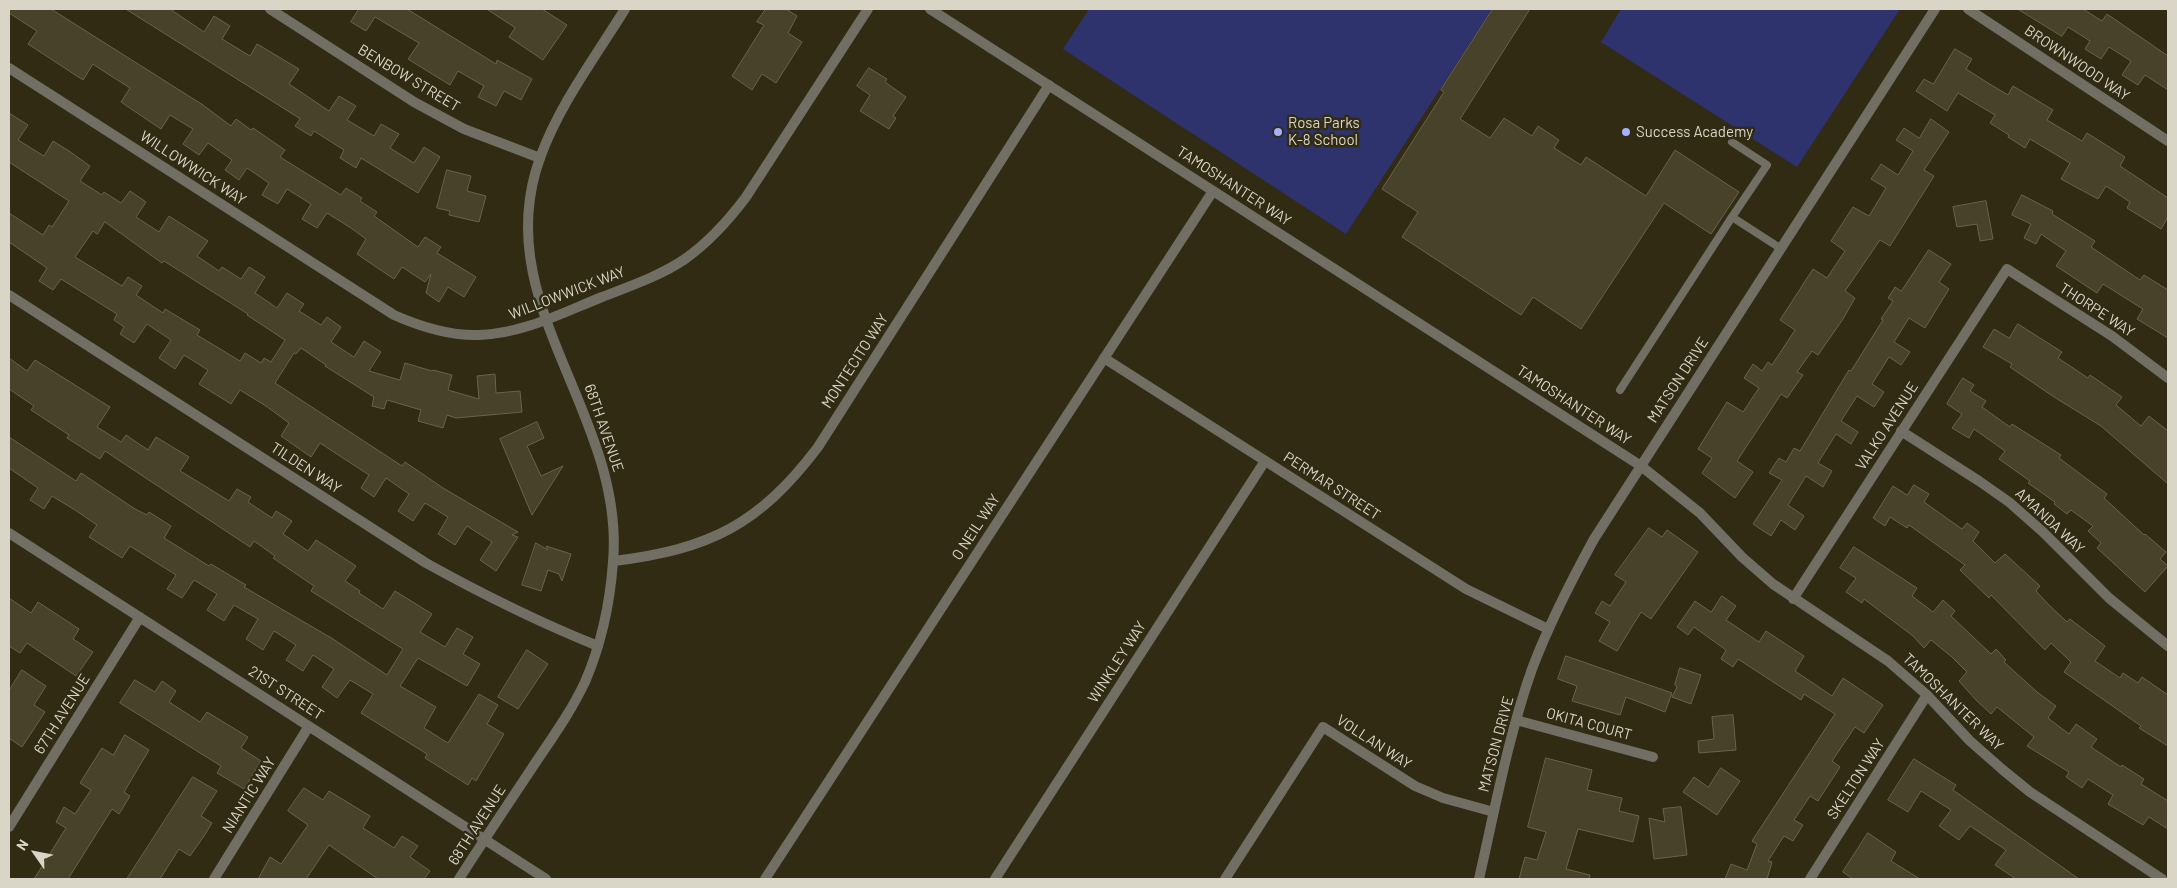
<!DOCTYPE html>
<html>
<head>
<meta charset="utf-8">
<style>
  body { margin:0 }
  #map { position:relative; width:2177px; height:888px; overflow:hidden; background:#312b14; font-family:Barlow,sans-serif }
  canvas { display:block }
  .frame { position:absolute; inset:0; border:10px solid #d9d5c7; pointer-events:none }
  .north { position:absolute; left:10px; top:828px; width:50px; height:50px; -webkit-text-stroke:4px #312b14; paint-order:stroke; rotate:303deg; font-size:14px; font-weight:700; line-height:20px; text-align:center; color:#d9d5c7 }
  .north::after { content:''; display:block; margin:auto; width:18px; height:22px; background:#d9d5c7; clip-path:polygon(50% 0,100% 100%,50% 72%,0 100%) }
</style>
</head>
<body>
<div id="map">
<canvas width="2177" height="888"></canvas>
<div class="frame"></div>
<div class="north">N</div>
</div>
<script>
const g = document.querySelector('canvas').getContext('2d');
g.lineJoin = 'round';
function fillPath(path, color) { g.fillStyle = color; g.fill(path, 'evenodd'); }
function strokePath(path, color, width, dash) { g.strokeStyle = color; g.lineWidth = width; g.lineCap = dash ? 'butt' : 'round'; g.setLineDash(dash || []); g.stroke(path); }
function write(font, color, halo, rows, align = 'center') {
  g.font = font + ' Barlow,sans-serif'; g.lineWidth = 5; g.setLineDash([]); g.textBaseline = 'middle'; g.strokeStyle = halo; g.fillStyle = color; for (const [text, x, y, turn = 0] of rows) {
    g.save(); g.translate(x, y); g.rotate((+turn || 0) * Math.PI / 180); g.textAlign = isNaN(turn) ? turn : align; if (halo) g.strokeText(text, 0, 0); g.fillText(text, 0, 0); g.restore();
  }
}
fillPath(new Path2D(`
  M1089,9H1492L1346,234L1063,49Z
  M1621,9H1900L1797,167L1601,42Z`), '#2e336e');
const building = new Path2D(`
  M9,9H51L203,105L231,126L236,119L251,130L253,128L285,150L280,157L341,195L346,188L362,198L360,201L377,212L374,216L418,247L425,237L441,247L437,253L476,277L464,297L448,287L439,302L426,293L431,274L425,282L402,267L394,279L357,254L366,239L351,228L327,213L317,228L302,219L311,204L287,189L278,204L262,195L269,183L247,168L239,180L225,170L232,160L208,143L199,155L183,144L193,129L170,115L161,129L149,121L121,102L130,88L108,74L93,64L83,80L28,44L37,31L9,13Z
  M126,9H170L204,32L214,16L230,26L222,39L250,56L257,44L299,69L289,84L329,111L339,96L356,106L347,120L374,136L381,124L399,134L390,148L414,163L424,147L440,157L418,193L361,158L356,168L340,158L344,150L314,131L311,136L295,126L300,119Z
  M359,9H407L496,64L497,60L532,79L521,100L504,91L496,106L478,97L484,86L458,71L450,85L408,59L419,43L375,17L366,31L351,22Z
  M487,9H542L567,25L543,60L509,37L515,28Z
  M766,9H786L797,16L788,33L802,42L776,83L762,74L752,90L732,76L764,25L757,22Z
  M1493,9H1530L1460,119L1490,138L1504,118L1532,136L1538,126L1559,140L1554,148L1581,165L1586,157L1646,196L1675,150L1739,192L1711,234L1664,203L1581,329L1533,297L1521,315L1402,237L1418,212L1382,189L1444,92L1441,90Z
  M2018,9H2083L2102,21L2107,14L2168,56V90L2145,75L2138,85L2122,75L2131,61L2109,47L2101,59L2085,49L2090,41L2068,27L2062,36Z
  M1955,49L1972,59L1966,69L1988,83L2008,95L2013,86L2053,110L2047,120L2082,141L2087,133L2125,157L2120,166L2168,198V217L2161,229L2127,208L2130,202L2106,186L2098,199L2061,179L2070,163L2030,139L2025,148L2008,137L2009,135L1990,123L1995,115L1958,93L1947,111L1916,91L1924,79L1933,84Z
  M869,68L887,79L885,82L906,97L893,116L896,118L889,129L860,111L870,95L857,86Z
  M9,113L28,125L18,140L44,156L53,141L69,151L90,166L80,181L102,195L104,192L121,203L130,191L146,202L136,217L159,232L169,216L208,241L197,256L219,271L222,267L241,279L249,267L265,277L255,293L277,308L287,293L304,304L299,311L321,325L327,317L341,327L331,342L354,357L364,341L381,352L369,371L400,380L405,363L432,371L433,370L452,375L448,390L479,399L477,376L495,374L496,393L520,391L522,412L456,418L447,415L443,428L418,421L421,410L387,400L384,409L372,406L374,397L325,366L326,365L301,348L296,354L294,353L275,383L402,466L405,462L443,488L518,532L512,535L518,537L496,571L480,560L492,542L467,526L455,545L438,534L448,517L425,503L413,521L398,511L409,494L386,478L374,497L361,488L369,475L320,443L311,457L281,436L289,423L266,406L240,390L231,404L199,384L208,370L184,355L175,369L159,358L171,340L147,324L134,343L120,334L124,327L114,320L117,314L61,279L53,290L39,281L47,268L9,242V213L43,235L49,225L52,227L69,201L9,162ZM105,222L162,263L164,261L248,314L247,315L285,340L271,362L264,358L261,363L245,353L240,361L197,335L200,330L165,309L163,313L136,295L142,286L128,277L122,286L75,257L93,231L97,234Z
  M1931,119L1949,132L1924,170L1934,176L1890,246L1880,240L1845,291L1855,298L1843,319L1818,355L1812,351L1797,372L1803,375L1787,398L1781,394L1737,461L1753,472L1735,498L1702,473L1712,458L1698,449L1727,402L1743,412L1759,388L1744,378L1753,364L1762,371L1768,362L1772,365L1795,330L1780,320L1813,269L1827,278L1845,251L1831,241L1853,207L1869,216L1886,188L1871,179L1881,164L1898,175L1913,151L1896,140L1904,128L1919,138Z
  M447,170L471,176L467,191L486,196L479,222L449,215L450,211L437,208Z
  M2022,195L2053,211L2052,214L2095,241L2091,247L2140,280L2144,275L2168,290V338L2137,319L2143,309L2103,284L2097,293L2056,266L2066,251L2041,234L2036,244L2024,238L2031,224L2012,215Z
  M1986,201L1993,239L1980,241L1977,224L1957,227L1953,207Z
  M1929,250L1951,264L1939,282L1949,289L1925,328L1909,318L1894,342L1910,352L1901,365L1889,357L1872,384L1884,392L1874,407L1857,396L1841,421L1858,432L1851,444L1836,434L1818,463L1832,471L1823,487L1806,476L1788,505L1804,516L1795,530L1781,520L1771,536L1753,524L1782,480L1769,473L1779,458L1786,462L1794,448L1800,451L1849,370L1851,371L1883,320L1881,319L1893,301L1888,298L1895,287L1901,291Z
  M2018,324L2062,352L2058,358L2088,378L2090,375L2122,397L2116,405L2141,426L2149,416L2168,431V484L2101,426L2054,397L2010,367L2012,364L1983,347L1994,329L2009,338Z
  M9,358L27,371L35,360L110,407L97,427L121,442L126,435L148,450L156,437L189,457L180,471L205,486L229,501L237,489L251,497L248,502L272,518L276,511L292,521L283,534L308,551L316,540L356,566L345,581L360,591L359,593L383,609L395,591L432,614L420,632L445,647L457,628L473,637L463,654L480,664L467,686L418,658L400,686L436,707L424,728L448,743L479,694L498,705L487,724L504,734L476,781L472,778L468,785L425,758L427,754L361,713L373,694L350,680L337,698L322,687L334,669L313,655L303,671L286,660L296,645L274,631L263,650L246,639L258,619L234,605L224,621L207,610L217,594L194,580L182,598L167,589L176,575L130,546L122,558L89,537L97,525L75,510L52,496L44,509L30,500L38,488L9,468V437L76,481L81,473L135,509L147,515L149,512L171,526L164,538L209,566L211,564L246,585L244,587L333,639L387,675L403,649L311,591L314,586L273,558L275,556L254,541L250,547L105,451L100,459L67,438L69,435L31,410L34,406L9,389Z
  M1963,378L1974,385L1970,391L1986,401L1982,407L2010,427L2012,424L2061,455L2059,458L2107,494L2104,498L2144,535L2145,534L2166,552L2160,559L2168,566L2145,592L2097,548L2101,543L2088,531L2093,526L2071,510L2067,514L2054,504L2055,502L2028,483L2030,481L1999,459L2005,451L1974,429L1969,438L1952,428L1962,414L1947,404Z
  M537,422L544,438L527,446L541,476L563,466L532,515L500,439Z
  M1914,485L1929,494L1924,502L1962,529L1967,523L1979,532L1973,541L1995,563L2005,554L2040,586L2036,591L2048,604L2067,622L2070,619L2105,646L2095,661L2120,678L2123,673L2138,683L2142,677L2168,695V746L2139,728L2141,726L2064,672L2071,662L2051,643L2045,650L1991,595L1989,598L1960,570L1965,565L1909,525L1907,528L1890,517L1885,526L1873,518L1893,486L1907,495Z
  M1649,528L1662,537L1667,530L1698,552L1651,619L1641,612L1617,651L1599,641L1610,622L1595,613L1602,601L1610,606L1626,582L1615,575Z
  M536,543L548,550L546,546L571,554L562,581L559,574L548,570L541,591L522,585Z
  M1854,547L1917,588L1912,596L1933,612L1943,600L1955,611L1951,616L1991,654L1996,649L2006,660L2004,662L2037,692L2056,706L2048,718L2069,734L2076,724L2097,739L2091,747L2121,767L2122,765L2144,779L2141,784L2168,801V829L2149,817L2143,825L2108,804L2113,795L2088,779L2082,788L2066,777L2069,772L2027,746L2034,737L1997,707L1991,714L1976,700L1959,681L1967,672L1952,657L1931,640L1924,648L1913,636L1864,599L1862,603L1846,592L1856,578L1840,568Z
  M1722,596L1736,606L1726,620L1759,642L1766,631L1804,656L1795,671L1832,696L1843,678L1883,705L1864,733L1855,727L1832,761L1840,767L1818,801L1810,796L1794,820L1803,825L1793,841L1784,836L1768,861L1772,862L1767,879H1725L1731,864L1747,870L1757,844L1752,841L1835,714L1804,694L1801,700L1738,659L1733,667L1721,659L1726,650L1694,627L1688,635L1677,627L1695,601L1711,612Z
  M9,598L31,613L38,602L79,629L73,639L93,652L76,676L27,643L20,653L9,646Z
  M527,650L548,664L518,709L498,697Z
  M1566,656L1672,693L1665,712L1626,697L1620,715L1572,701L1577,686L1558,679Z
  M1680,668L1701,675L1691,704L1672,697L1677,687L1675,685Z
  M22,670L46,686L34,705L45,712L22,747L9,738V691Z
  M135,680L155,692L162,681L176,691L169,702L200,722L207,712L248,737L241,748L261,761L244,789L217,773L221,766L120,703Z
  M1733,715L1736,750L1699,753L1698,741L1714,739L1712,717Z
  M125,735L149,750L124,792L130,796L119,814L112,809L68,879H34L66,828L56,822L64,807L75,814L91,790L80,783L102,748L113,755Z
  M1546,758L1592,770L1587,790L1622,798L1619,811L1639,816L1633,842L1578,829L1566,869L1590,875L1589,879H1519L1525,857L1537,860L1546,832L1528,827Z
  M1914,759L1956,785L1953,790L2079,879H2016L1995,865L2006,850L1970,826L1959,840L1939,826L1951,810L1921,791L1908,812L1888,800Z
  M1721,768L1740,781L1717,815L1683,792L1694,777L1708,787Z
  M193,777L217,791L201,816L212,823L204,836L190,856L179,849L160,879H127Z
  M304,788L323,800L329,791L370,816L363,828L394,848L402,836L418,846L410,857L430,871L424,879H378L329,845L306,879H258L270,857L281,864L308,825L288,811Z
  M1681,807L1687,855L1654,859L1649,818L1665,822L1663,809Z
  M1868,833L1896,852L1891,861L1920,879H1853L1843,872Z`);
fillPath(building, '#49422b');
strokePath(building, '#6a624a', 1);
strokePath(new Path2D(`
  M1732,142L1767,165L1732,217L1780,248
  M1620,390L1732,217`), '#716e63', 8);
strokePath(new Path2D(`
  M270,9L414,102L464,129L540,158
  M930,9L1641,466L1700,513L1742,557L1773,584L1888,661L1927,695L1970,741L2003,770L2030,792L2162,879
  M1968,9L2168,141
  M9,68L394,315C421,327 449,336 479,335C522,334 562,313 602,297C630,286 660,276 685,259C709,242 728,221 746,197L868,9
  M9,295L426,563C482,594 538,622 598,646
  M1104,358L1466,589L1548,629
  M1901,431L1979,481L2009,502L2043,532L2109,598L2168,646
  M9,533L546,879
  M614,561C710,549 759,525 818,447L1049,85
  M1793,599L2007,269L2112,336L2168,378
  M1516,720L1653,757
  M9,827L140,617
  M214,879L309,726
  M765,879L1213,191
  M995,879L1265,461
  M1225,879L1323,727L1415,786L1443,798L1494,812
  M1479,879C1495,809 1508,737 1532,669C1549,624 1571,581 1594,539L1935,9
  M1810,879L1927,695`), '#716e63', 10);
strokePath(new Path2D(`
  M459,879C482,843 506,807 530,771C549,742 570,714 585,682C601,645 610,603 613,562C626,415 487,304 540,158C559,105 596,56 625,9`), '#716e63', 10);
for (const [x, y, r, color] of [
  [1278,132,5,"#a5b1fc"],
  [1626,132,5,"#a5b1fc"]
]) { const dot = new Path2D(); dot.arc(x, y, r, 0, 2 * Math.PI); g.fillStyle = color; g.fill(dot); strokePath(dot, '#312b14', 2); }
write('15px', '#d9d5c7', '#312b14', [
  ["BROWNWOOD WAY",2077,63,34],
  ["BENBOW STREET",409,78,31],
  ["WILLOWWICK WAY",193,168,33],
  ["TAMOSHANTER WAY",1234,186,33],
  ["WILLOWWICK WAY",567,293,-21],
  ["THORPE WAY",2097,310,33],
  ["MONTECITO WAY",855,361,-57],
  ["MATSON DRIVE",1678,380,-57],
  ["TAMOSHANTER WAY",1574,405,33],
  ["VALKO AVENUE",1887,426,-57],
  ["68TH AVENUE",604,428,71],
  ["TILDEN WAY",306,468,33],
  ["PERMAR STREET",1332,486,33],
  ["AMANDA WAY",2050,521,43],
  ["O NEIL WAY",976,527,-57],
  ["WINKLEY WAY",1117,662,-57],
  ["21ST STREET",286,693,33],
  ["TAMOSHANTER WAY",1953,702,44],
  ["67TH AVENUE",62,714,-58],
  ["OKITA COURT",1589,724,15],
  ["VOLLAN WAY",1374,742,33],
  ["MATSON DRIVE",1496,744,-75],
  ["SKELTON WAY",1856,779,-57],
  ["NIANTIC WAY",249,795,-58],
  ["68TH AVENUE",477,825,-57]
]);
write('15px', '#d9d5c7', '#312b14', [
  ["Rosa Parks",1288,123],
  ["K-8 School",1288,140],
  ["Success Academy",1636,132]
], 'left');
</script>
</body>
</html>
